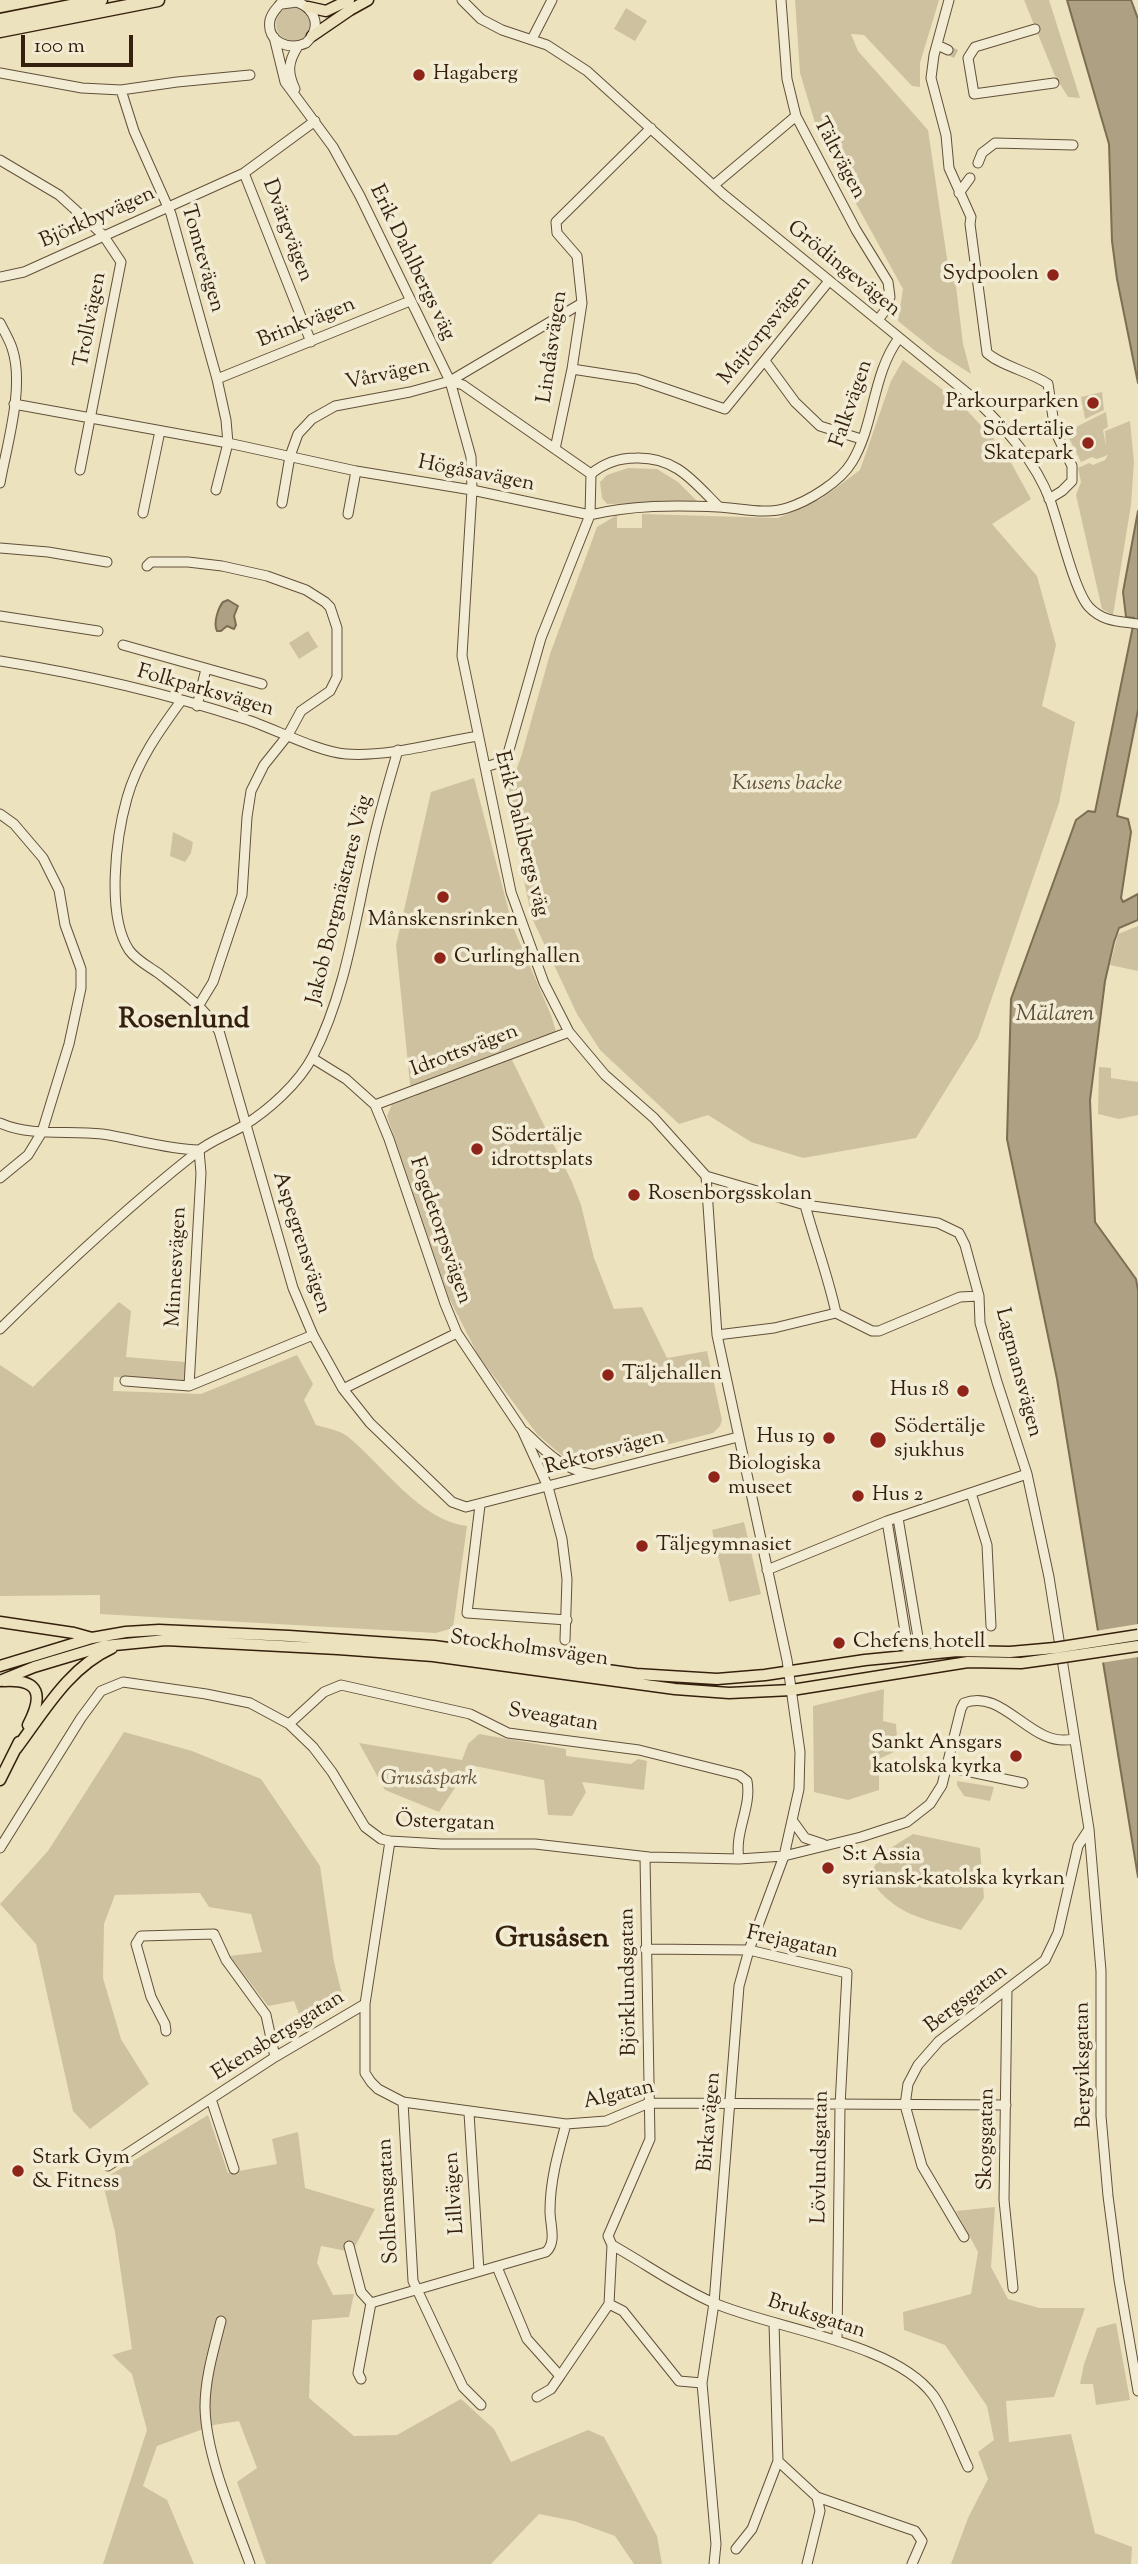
<!DOCTYPE html>
<html>
<head>
<meta charset="utf-8">
<style>
  body { margin:0 }
  #map { position:relative; width:1138px; height:2564px; overflow:hidden; background:#ede2be; font-family:"Sorts Mill Goudy",serif }
  canvas { display:block }
  .scale { position:absolute; left:21px; top:35px; width:112px; height:32px; box-sizing:border-box; border:4px solid #34200d; border-top:0; padding-left:9px; font-size:21px; line-height:24px; white-space:nowrap; color:#34200d; -webkit-text-stroke:5px #f3ecd5; paint-order:stroke }
</style>
</head>
<body>
<div id="map">
<canvas width="1138" height="2564"></canvas>
<div class="scale">100 m</div>
</div>
<script>
const g = document.querySelector('canvas').getContext('2d');
g.lineJoin = 'round';
function fillPath(path, color) { g.fillStyle = color; g.fill(path, 'evenodd'); }
function strokePath(path, color, width, dash) { g.strokeStyle = color; g.lineWidth = width; g.lineCap = dash ? 'butt' : 'round'; g.setLineDash(dash || []); g.stroke(path); }
function write(font, color, halo, rows, align = 'center') {
  g.font = font + ' "Sorts Mill Goudy",serif'; g.lineWidth = 7; g.setLineDash([]); g.textBaseline = 'middle'; g.strokeStyle = halo; g.fillStyle = color; for (const [text, x, y, turn = 0] of rows) {
    g.save(); g.translate(x, y); g.rotate((+turn || 0) * Math.PI / 180); g.textAlign = isNaN(turn) ? turn : align; if (halo) g.strokeText(text, 0, 0); g.fillText(text, 0, 0); g.restore();
  }
}
fillPath(new Path2D(`
  M795,0H939L920,63V87L912,86L864,35L851,34L858,51L928,130L949,272L956,286L963,344L971,374L934,350L898,321L903,289L819,136L800,73Z
  M1024,0H1049L1080,98L1068,97L1055,76Z
  M276 24a17 17 0 1 1 34 0a17 17 0 1 1-34 0Z
  M626,8L647,21L635,41L614,29Z
  M903,360L959,402L1004,450L1031,499L992,524L1037,576L1056,645L1042,706L1075,722L1059,803L978,1038L916,1138L803,1158L751,1142L708,1115L679,1124L600,1050L577,1014L532,918L506,798L521,757L550,654L597,527L617,515V528H642V514L778,518L821,499L860,470L891,381Z
  M1102,392L1104,410L1085,419L1081,397Z
  M1106,412L1108,427L1103,430L1106,446L1105,431L1130,421L1134,462L1131,505L1113,615L1102,609L1076,495L1081,482L1078,468L1089,463L1093,465L1105,460L1108,455L1097,459L1092,457L1081,462L1066,432Z
  M628,468L657,469L678,482L698,502L607,504L602,498L600,482L607,475Z
  M308,631L318,647L299,659L289,643Z
  M474,778L513,927L551,1015L559,1041L512,1060L572,1182L581,1205L594,1258L614,1309L642,1307L667,1358L707,1351L722,1420L720,1426L713,1433L587,1465L576,1464L566,1459L537,1434L478,1355L449,1298L387,1116L392,1104L416,1096L410,1084L396,945L431,792Z
  M173,832L193,842L191,853L185,862L170,856Z
  M1138,926V971L1110,965L1118,934Z
  M1099,1067L1111,1068V1078L1138,1082V1115L1119,1119L1098,1114Z
  M119,1302L131,1311L126,1357L185,1362V1381L114,1377L113,1391L201,1394L297,1355L313,1384L304,1400L316,1425C326,1428 339,1430 347,1436C382,1464 420,1521 467,1526L453,1628L436,1633L100,1614V1595L0,1596V1365L33,1387Z
  M744,1522L761,1594L729,1602L712,1530Z
  M884,1689L883,1721L896,1724L898,1750L879,1759V1790L848,1800L814,1792L813,1706Z
  M124,1732L192,1751L261,1779L320,1866L334,1962L342,1994L283,2042L278,2028L300,2017L294,2001L268,2006L230,1956L262,1952L251,1914L209,1907L200,1893L115,1895L104,1924L103,1978L121,2039L149,2084L90,2129L73,2111L36,1944L0,1904L48,1851Z
  M479,1734L566,1749V1756L631,1764L638,1759L647,1761L644,1790L582,1782L586,1792L572,1816L548,1815L544,1780L470,1765L439,1812L385,1790L359,1743L462,1760L468,1744Z
  M957,1781L994,1787L990,1801L964,1796L957,1785Z
  M913,1834L980,1848L984,1898L961,1930C920,1918 892,1914 867,1875L874,1868L878,1856Z
  M208,2115L228,2173L277,2164L272,2139L298,2132L305,2188L375,2209L352,2252L321,2246L317,2263L333,2295L354,2294L349,2317L312,2320L309,2398L354,2436L397,2435L461,2399L494,2429L511,2462L588,2430L604,2437L657,2536L662,2564H634L615,2536L574,2521L539,2514L491,2564H266L237,2482L257,2468L239,2421L214,2425L157,2446L143,2486L167,2500L194,2564H103L147,2430L132,2374L112,2355L132,2349L115,2232L102,2180Z
  M995,2207L991,2267L1008,2299L1039,2308H1085L1054,2397L1006,2401L1009,2442L1071,2434L1095,2533L1132,2547L1131,2564H951L968,2518L988,2479L978,2452L994,2440L987,2406L945,2345L904,2330L903,2312L971,2294L978,2252L956,2211Z
  M1116,2323L1130,2400L1096,2405L1093,2384H1080L1084,2364L1097,2328Z`), '#cec1a0');
const water = new Path2D(`
  M1067,0H1131L1138,19V383L1117,279L1112,241L1109,144Z
  M1138,511V710L1117,816L1128,819L1131,832L1121,898L1123,902L1138,894V920L1119,928L1114,942L1105,981L1090,1100L1095,1222L1136,1279L1138,1290V1877L1057,1379L1007,1139L1011,999L1076,820L1088,811L1095,812L1133,626L1134,618L1126,617L1123,592Z
  M228,600L238,606L234,616L236,625L234,629L227,626L221,631H217C213,624 218,608 223,602Z`);
fillPath(water, '#aea082');
strokePath(water, '#7d6d53', 2);
fillPath(new Path2D(`
  M1138,1624V1657L1100,1663L1095,1631Z`), '#ede2be');
strokePath(new Path2D(`
  M948,50L960,56`), '#c8bb9b', 9, [9, 4.5]);
const minor = new Path2D(`
  M462,0L481,19L502,30L547,45L587,71L723,194L977,401C1007,430 1035,461 1050,500C1059,524 1074,591 1089,607C1103,622 1119,621 1138,624
  M781,0L787,79L796,116L856,230L888,282L890,297L884,312L878,320
  M949,0L934,55L931,78L946,135L949,168L971,217L970,224L987,353C1003,367 1029,371 1048,384L1055,431L1072,466V481L1062,491L1049,499
  M282,4L297,2C316,9 322,28 306,43C289,51 266,42 270,20C272,11 279,7 283,0
  M274,37L285,82L333,147L360,196L450,381L471,457L472,490L462,656L511,892L544,983L569,1032L605,1075L654,1118L706,1176L717,1335L787,1660L800,1752L799,1789L784,1856L749,1950L739,1986L714,2303L702,2383L716,2544L714,2564
  M532,39L552,0
  M937,45L948,50
  M968,58L974,94L1054,83
  M968,58L975,47L1035,29
  M0,73L82,88L121,90L177,82L250,75
  M295,89C287,72 288,62 298,46
  M121,90L134,131L171,214L217,379L226,420L228,443L216,490
  M0,160L59,195L103,235L121,262L80,470
  M978,163L982,153L995,143L1073,145
  M244,173L311,342
  M714,185L796,116
  M959,193L970,178
  M0,277L24,272L244,173L315,121
  M0,323C4,331 9,339 12,348C25,386 7,444 0,483
  M765,361L795,402L820,426L861,439
  M572,369L637,379L725,409L829,281
  M217,379L410,301
  M450,381L463,385L591,474
  M14,404L228,443L356,471L472,490L590,515L591,474C604,463 619,458 636,458C676,457 693,481 719,507
  M555,449L572,369L582,303L577,256L557,233L556,222L651,128
  M282,503L290,456L298,434L312,419L335,406L410,392L450,381L582,303
  M143,513L160,431
  M348,514L356,471
  M0,548L48,552L107,562
  M147,566L151,562H188L222,566L267,576L306,590L325,602L330,607L337,628V677L330,691L301,711L288,735L264,765L251,791L247,817L242,895L213,982L199,1005
  M0,616L98,631
  M123,645L262,684
  M0,661C82,674 165,693 245,719C273,728 318,752 346,754C389,757 436,743 478,736
  M181,701C159,731 137,762 127,798C116,837 106,915 129,950C136,960 148,966 158,973C181,991 203,1006 219,1031L293,1288L313,1335L343,1389L370,1423L452,1502L466,1507L738,1437
  M197,706L206,669
  M485,767L495,764L507,757L541,638L590,515C631,505 675,505 718,507C741,508 764,515 787,508C809,501 840,482 852,462C875,424 872,374 899,338
  M0,814L14,824L43,858L59,890L65,925L81,969V988L69,1044L42,1132L28,1155L0,1178
  M312,1058L346,1079L375,1105L389,1139L445,1304L457,1333L522,1430L548,1487L562,1539L567,1579L565,1640
  M375,1105L569,1032
  M0,1123C32,1137 68,1130 102,1134C135,1139 166,1149 199,1150
  M706,1176L805,1205L938,1223L959,1233L965,1245L979,1296L980,1323L997,1382L1027,1474L1049,1577L1089,1829L1101,1971V2116L1108,2196L1119,2280L1138,2391
  M805,1205C815,1242 828,1276 836,1313
  M0,1329C63,1267 127,1207 197,1152C210,1141 228,1135 243,1126C269,1110 299,1083 313,1056C347,990 356,913 373,842C380,811 389,781 398,750
  M717,1335L774,1328L836,1313L872,1331H879L960,1297L979,1296
  M125,1381L189,1386L313,1335
  M189,1386L201,1173L199,1150
  M343,1389L457,1333
  M525,1432C546,1452 562,1469 591,1474
  M971,1493L987,1545L991,1626
  M480,1505L467,1613L567,1620
  M898,1518L921,1655
  M887,1521L909,1656
  M767,1570L887,1521L1027,1474
  M289,1724L324,1692L341,1685L470,1714L508,1733L639,1750L739,1775L747,1781C752,1807 734,1832 739,1859
  M947,1767L1023,1783
  M792,1820L805,1838L823,1844
  M390,1841L365,2004V2073L371,2082L378,2089L403,2102L566,2124L606,2121L649,2103L1006,2105
  M0,1848L81,1718L101,1691L123,1682L206,1694L250,1703L289,1724L313,1747L332,1772L365,1827L381,1839L390,1841L442,1844H535L649,1857L739,1859L784,1856L861,1837L907,1822L930,1804L942,1785L961,1709L964,1703C1004,1687 1031,1749 1073,1739
  M645,1949L749,1950L847,1973L840,2106L837,2341
  M1007,1990L1004,2200L1013,2288
  M166,2031L165,2024L151,1997L136,1944L141,1936L214,1934L226,1960L266,2015L275,2057
  M211,2099L234,2169
  M403,2102L413,2281L463,2387L481,2405
  M469,2113L479,2271
  M108,2166L275,2057L365,2004
  M964,2237L922,2166L905,2105L908,2084L918,2065L939,2041L1045,1960L1058,1933L1078,1846L1089,1829
  M612,2245C646,2264 679,2288 714,2303C774,2329 894,2342 933,2395C946,2413 958,2446 968,2467
  M349,2246L361,2292L371,2303
  M497,2267L527,2339L560,2376L551,2389L537,2397
  M609,2304L623,2311L679,2381L702,2383
  M221,2321C214,2349 205,2378 205,2407C206,2456 233,2517 250,2564
  M774,2323L778,2461L817,2497L915,2531L922,2541L912,2564
  M560,2376L609,2304L612,2245L608,2236L650,2139L645,1857
  M361,2379L358,2373L371,2303L546,2252C557,2242 550,2225 550,2211C550,2181 558,2153 566,2124
  M736,2549L752,2529L778,2461
  M807,2564L820,2511L817,2497`);
const major = new Path2D(`
  M308,7L326,11L349,0
  M312,36L350,10L368,0
  M0,1622L74,1633L92,1638
  M0,1666L92,1638L126,1632L159,1630L289,1636L434,1646L636,1674L717,1679L765,1675L865,1660L958,1651L1010,1652L1055,1648
  M0,1681L34,1667L104,1646L166,1640L338,1649L433,1656L675,1689L729,1693L792,1690L968,1662L1021,1663L1057,1658
  M4,1681C41,1679 43,1696 28,1725
  M16,1749C44,1712 68,1668 112,1648
  M0,1780L19,1742`);
const highway = new Path2D(`
  M0,20L101,0
  M0,31L158,0`);
strokePath(minor, '#625039', 11);
strokePath(major, '#34200d', 13);
strokePath(highway, '#34200d', 15);
strokePath(minor, '#f3ecd5', 9);
strokePath(major, '#ede2be', 10);
strokePath(highway, '#ede2be', 12);
const majorBridge = new Path2D(`
  M1055,1648L1138,1635
  M1057,1658L1138,1646`);
strokePath(majorBridge, '#34200d', 13, []);
strokePath(majorBridge, '#ede2be', 10);
for (const [x, y, r, color] of [
  [419,75,7,"#8f2418"],
  [1053,275,7,"#8f2418"],
  [1093,403,7,"#8f2418"],
  [1088,443,7,"#8f2418"],
  [443,897,7,"#8f2418"],
  [440,958,7,"#8f2418"],
  [477,1149,7,"#8f2418"],
  [634,1195,7,"#8f2418"],
  [608,1375,7,"#8f2418"],
  [963,1391,7,"#8f2418"],
  [829,1438,7,"#8f2418"],
  [878,1440,9,"#8f2418"],
  [714,1477,7,"#8f2418"],
  [858,1496,7,"#8f2418"],
  [642,1546,7,"#8f2418"],
  [839,1643,7,"#8f2418"],
  [1016,1756,7,"#8f2418"],
  [828,1868,7,"#8f2418"],
  [18,2171,7,"#8f2418"]
]) { const dot = new Path2D(); dot.arc(x, y, r, 0, 2 * Math.PI); g.fillStyle = color; g.fill(dot); strokePath(dot, '#f3ecd5', 2.5); }
write('21px', '#34200d', '#f3ecd5', [
  ["Hagaberg",433,75],
  ["Sydpoolen",1039,275,"right"],
  ["Parkourparken",1079,403,"right"],
  ["Södertälje",1074,431,"right"],
  ["Skatepark",1074,455,"right"],
  ["Månskensrinken",443,921,"center"],
  ["Curlinghallen",454,958],
  ["Södertälje",491,1137],
  ["idrottsplats",491,1161],
  ["Rosenborgsskolan",648,1195],
  ["Täljehallen",622,1375],
  ["Hus 18",949,1391,"right"],
  ["Södertälje",894,1428],
  ["sjukhus",894,1452],
  ["Hus 19",815,1438,"right"],
  ["Biologiska",728,1465],
  ["museet",728,1489],
  ["Hus 2",872,1496],
  ["Täljegymnasiet",656,1546],
  ["Chefens hotell",853,1643],
  ["Sankt Ansgars",1002,1744,"right"],
  ["katolska kyrka",1002,1768,"right"],
  ["S:t Assia",842,1856],
  ["syriansk-katolska kyrkan",842,1880],
  ["Stark Gym",32,2159],
  ["& Fitness",32,2183]
], 'left');
write('21px', '#34200d', '#f3ecd5', [
  ["Tältvägen",838,159,62],
  ["Björkbyvägen",98,219,-24],
  ["Dvärgvägen",286,231,69],
  ["Tomtevägen",201,259,74],
  ["Erik Dahlbergs väg",411,263,64],
  ["Grödingevägen",843,270,39],
  ["Trollvägen",92,320,-79],
  ["Brinkvägen",307,324,-22],
  ["Majtorpsvägen",766,331,-51],
  ["Lindåsvägen",554,347,-82],
  ["Vårvägen",388,376,-12],
  ["Falkvägen",853,404,-71],
  ["Högåsavägen",476,475,11],
  ["Folkparksvägen",205,692,16],
  ["Erik Dahlbergs väg",520,834,76],
  ["Jakob Borgmästares Väg",341,900,-76],
  ["Idrottsvägen",465,1052,-21],
  ["Fogdetorpsvägen",439,1231,71],
  ["Aspegrensvägen",300,1243,72],
  ["Minnesvägen",178,1267,-87],
  ["Lagmansvägen",1017,1373,75],
  ["Rektorsvägen",605,1454,-15],
  ["Stockholmsvägen",529,1650,8],
  ["Sveagatan",553,1719,9],
  ["Östergatan",445,1824,2],
  ["Frejagatan",792,1944,12],
  ["Björklundsgatan",630,1982,-91],
  ["Bergsgatan",967,2000,-38],
  ["Ekensbergsgatan",279,2037,-32],
  ["Bergviksgatan",1085,2065,-91],
  ["Algatan",619,2096,-13],
  ["Birkavägen",711,2122,-85],
  ["Skogsgatan",988,2139,-89],
  ["Lövlundsgatan",822,2157,-89],
  ["Lillvägen",456,2193,-94],
  ["Solhemsgatan",390,2201,-93],
  ["Bruksgatan",816,2318,18]
]);
write('italic 21px', '#625039', '#f3ecd5', [
  ["Kusens backe",787,785],
  ["Grusåspark",429,1780]
]);
write('italic 23px', '#5f4d36', '#f3ecd5', [
  ["Mälaren",1055,1016]
]);
write('bold 28px', '#34200d', '#f3ecd5', [
  ["Rosenlund",184,1022],
  ["Grusåsen",552,1941]
]);
</script>
</body>
</html>
